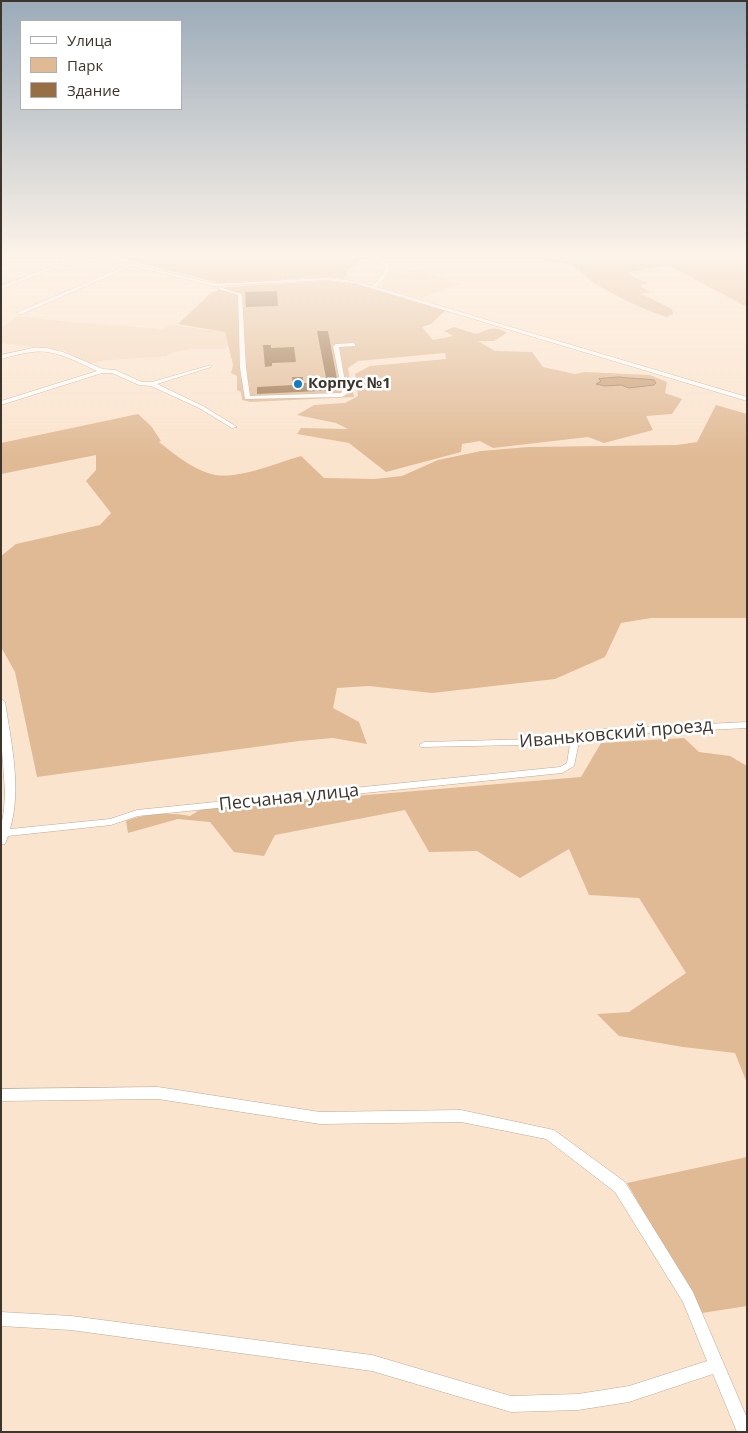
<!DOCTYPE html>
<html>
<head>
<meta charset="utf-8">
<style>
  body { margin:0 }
  #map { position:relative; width:748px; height:1433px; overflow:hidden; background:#fbe4ce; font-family:"Open Sans",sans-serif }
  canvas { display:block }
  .frame { position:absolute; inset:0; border:2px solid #3d352c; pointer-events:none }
  .legend { position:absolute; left:20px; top:20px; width:162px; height:90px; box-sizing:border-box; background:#fff; border:1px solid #b1aeab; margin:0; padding:6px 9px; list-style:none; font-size:15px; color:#3d352c }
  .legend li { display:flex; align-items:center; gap:10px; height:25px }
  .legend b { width:25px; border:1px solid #b1aeab }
</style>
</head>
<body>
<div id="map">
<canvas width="748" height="1433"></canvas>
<div class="frame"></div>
<ul class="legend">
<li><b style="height:6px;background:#fff"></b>Улица</li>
<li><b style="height:14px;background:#e0ba95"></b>Парк</li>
<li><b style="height:14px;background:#976f45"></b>Здание</li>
</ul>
</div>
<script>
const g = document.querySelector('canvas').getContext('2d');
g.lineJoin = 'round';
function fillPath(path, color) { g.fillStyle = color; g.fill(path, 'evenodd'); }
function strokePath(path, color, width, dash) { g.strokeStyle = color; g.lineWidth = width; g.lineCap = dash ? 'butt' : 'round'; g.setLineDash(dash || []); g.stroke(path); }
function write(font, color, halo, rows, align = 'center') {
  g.font = font + ' "Open Sans",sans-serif'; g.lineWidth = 5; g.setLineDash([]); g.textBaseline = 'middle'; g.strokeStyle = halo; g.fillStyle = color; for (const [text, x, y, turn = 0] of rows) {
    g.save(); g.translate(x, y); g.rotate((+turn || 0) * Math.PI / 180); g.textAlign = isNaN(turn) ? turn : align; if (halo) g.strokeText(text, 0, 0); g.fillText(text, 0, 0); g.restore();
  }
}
fillPath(new Path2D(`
  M414,270L447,280L459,284L420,299L386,289L382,286L388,275L397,273L403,274Z
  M18,316L70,322L162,329L171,325L225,332L229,346H226V349H191L174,352L168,356L107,360L88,364L70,356L66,351L1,343V328Z`), '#f4d7bc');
fillPath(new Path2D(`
  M117,257H366L348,270L344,279C303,274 261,284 219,283Z
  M544,257H747V307L668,265L629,272L633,277L648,283L640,286L650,292L642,294L672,309L673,314L667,317C643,310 619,297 597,285C586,279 579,266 565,263C557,261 551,264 543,260L548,259Z
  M326,281L356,284L446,310L431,324L422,327L433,340L453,336L444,331L454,327L476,334C489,329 495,325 507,333L494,341H478L495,351L532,352L543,367L575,374L585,372L650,375L667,382L665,393L682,399L672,414L646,416L653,430L604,443L588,437L493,448L480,441L462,444L461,452L386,472L349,443L297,434L301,428L348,429L336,423L297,415L314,405L345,403L358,396L355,374L370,366L446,359L445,353L358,361L348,368L354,397L250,402L242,400L241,392L237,390V376L231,373L233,365L225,332L178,324L212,292L227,287Z
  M716,405L747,414V618H651L621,623L605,657L555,679L432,693L369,686L337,688L333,708L359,722L367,744L333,738L299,741L37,777L15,672L1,647V556L16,544L100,525L111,513L86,481L96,470V455L1,474V443L138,414L151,426L161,441L159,442C174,454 191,468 211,474C236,481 276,463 301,456L324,478L375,479L402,476L438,460L481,451L528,447L677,445L697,442Z
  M684,738L699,752L730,756L747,766V1083L735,1053L683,1047L619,1036L597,1014L629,1012L686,973L639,898L589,895L569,849L520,878L477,851L429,852L405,810L275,835L264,856L234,852L210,822L178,819L128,833L126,821C147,813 169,812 190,816L201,809L581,777L601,743Z
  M747,1157V1306L702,1313L627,1183Z`), '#e0ba95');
const water = new Path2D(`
  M619,377C631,379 642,378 654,380L656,383L654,385L629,388L621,385L605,386L596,384L601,381L599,379Z`);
fillPath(water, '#c89d72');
strokePath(water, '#9e7e5d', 1);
fillPath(new Path2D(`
  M277,291L278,306L246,307L245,292Z
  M317,331H328L339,390L257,394V387L293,385L292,377H303V383H327Z
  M263,345H271V348L294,347L296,362L272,363V366L265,367Z`), '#976f45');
const minor = new Path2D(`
  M77,257H82L1,289V286Z
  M97,257H102L131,264L134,263L136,265L215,284L326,278L354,281L372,286L378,280L387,267L371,257C378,256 387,261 391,267L382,282L376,287L747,397V401L354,283L326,280L215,286L132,266L22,314H18V312L128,265Z
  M219,287L242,294L246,368L250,396L341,393L342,392L333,346L336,344L353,343L355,344V346L339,347L347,394L342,397L245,399L240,368L238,295L219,289Z
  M33,348H47L63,352L103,369L115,370L142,382H152L211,365V367L157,384L203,406L237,427L232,428L199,408L151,386L139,385L112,373H102L1,405V401L97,371C77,362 56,349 33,352C22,353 12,356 1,359V355Z
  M1,699L5,702C11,741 22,790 10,829L110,819L137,810L560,767L567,763L570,744L421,747L419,745L424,742L573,738L586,730L747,722V728L588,736L579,742L574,766L562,773L138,816L111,825L8,836L5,844H1V827L4,810L5,792L1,736Z
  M158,1087L320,1112L461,1110L554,1130L625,1182L693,1292L747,1418V1432H737L713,1374L629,1402L578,1410L511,1412L372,1371L71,1330L1,1326V1312L71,1316L372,1355L511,1396L578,1394L629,1386L707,1361L683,1302L615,1192L546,1139L461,1122L320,1124L158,1099L1,1101V1089Z`);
strokePath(minor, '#bfa994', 1);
fillPath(minor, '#fff');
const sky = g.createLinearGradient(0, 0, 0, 457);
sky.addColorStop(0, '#9babb9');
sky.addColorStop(0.56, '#fdf3e9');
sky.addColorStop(1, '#fdf3e900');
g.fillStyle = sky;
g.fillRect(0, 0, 748, 457);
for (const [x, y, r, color] of [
  [298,384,5,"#0e7ec7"]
]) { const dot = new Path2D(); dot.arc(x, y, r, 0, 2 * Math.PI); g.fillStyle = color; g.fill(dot); strokePath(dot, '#fff', 2); }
write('bold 15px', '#3d352c', '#fff', [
  ["Корпус №1",308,384]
], 'left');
write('18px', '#3d352c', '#fff', [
  ["Иваньковский проезд",616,734,-5],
  ["Песчаная улица",289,798,-6]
]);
</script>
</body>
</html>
